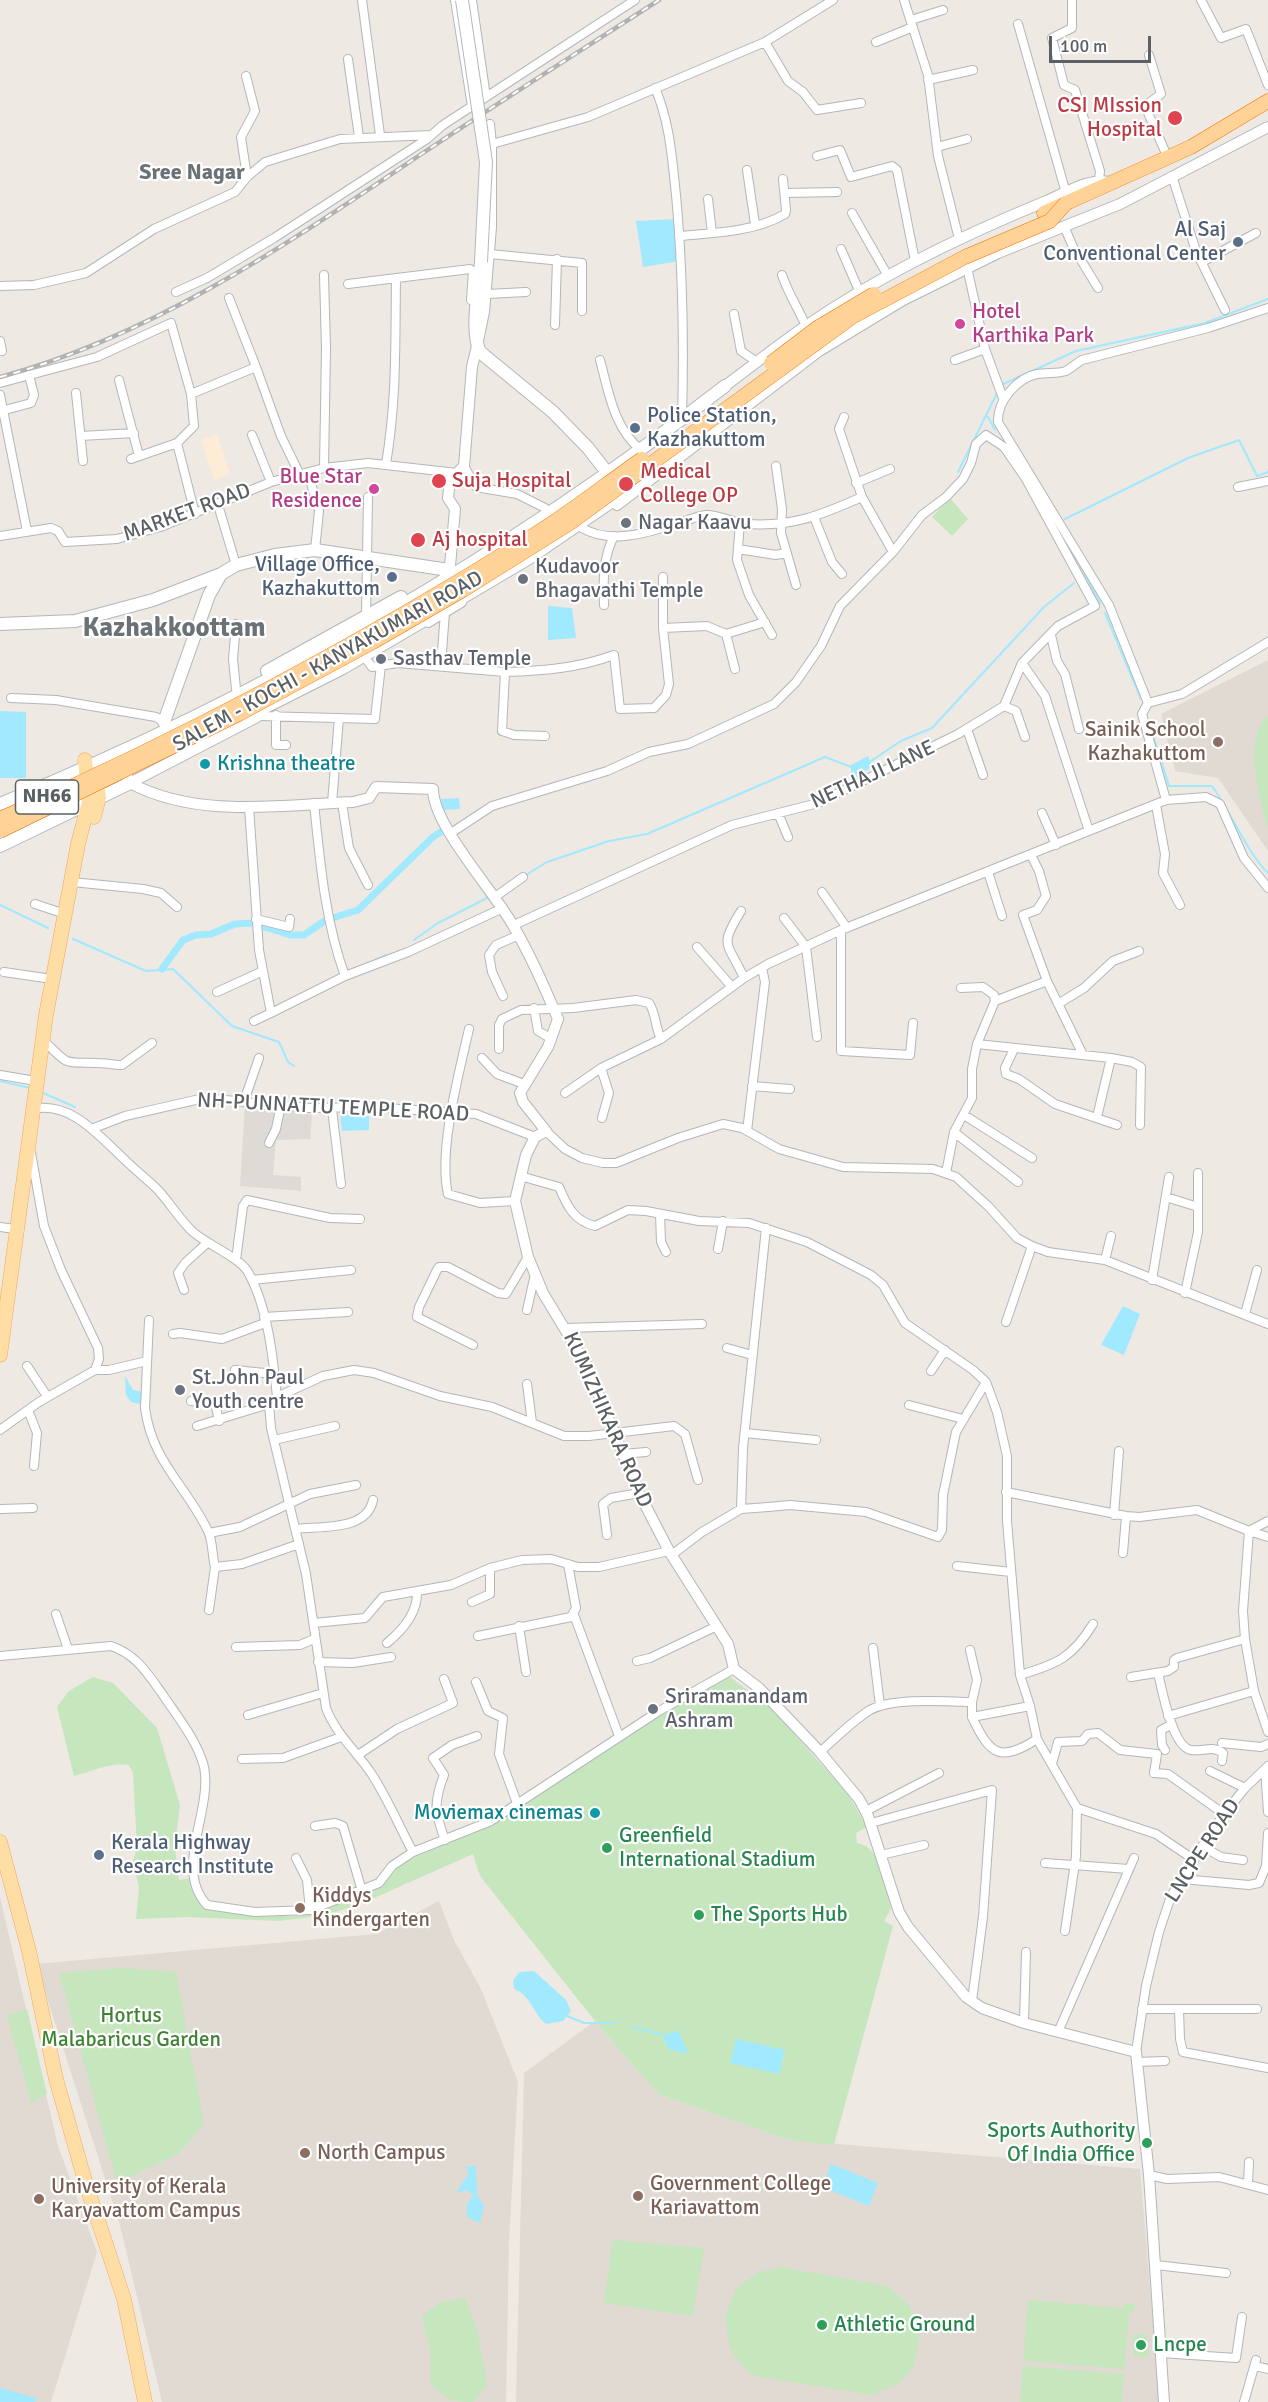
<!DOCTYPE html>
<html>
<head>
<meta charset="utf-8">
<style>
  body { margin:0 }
  #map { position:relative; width:1268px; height:2402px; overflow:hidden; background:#eee9e2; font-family:Signika,sans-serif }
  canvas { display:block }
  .scale { position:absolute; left:1049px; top:36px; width:102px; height:27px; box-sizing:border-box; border:3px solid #5a6063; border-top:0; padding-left:8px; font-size:18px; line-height:21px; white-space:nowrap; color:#5a6063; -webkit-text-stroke:4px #fff; paint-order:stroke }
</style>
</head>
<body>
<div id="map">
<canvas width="1268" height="2402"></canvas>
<div class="scale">100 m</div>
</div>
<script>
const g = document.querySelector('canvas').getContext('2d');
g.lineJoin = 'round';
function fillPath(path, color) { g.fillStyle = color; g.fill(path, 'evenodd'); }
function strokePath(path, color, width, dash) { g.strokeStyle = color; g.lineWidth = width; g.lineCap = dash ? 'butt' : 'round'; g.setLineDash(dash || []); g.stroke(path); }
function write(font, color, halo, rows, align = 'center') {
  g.font = font + ' Signika,sans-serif'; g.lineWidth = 4.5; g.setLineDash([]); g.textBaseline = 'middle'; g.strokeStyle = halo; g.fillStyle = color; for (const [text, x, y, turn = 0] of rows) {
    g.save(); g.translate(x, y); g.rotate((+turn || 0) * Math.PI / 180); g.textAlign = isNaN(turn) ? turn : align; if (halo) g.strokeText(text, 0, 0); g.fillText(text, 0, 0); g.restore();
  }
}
fillPath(new Path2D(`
  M217,434L230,474L214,480L201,440Z`), '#feedd6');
fillPath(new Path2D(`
  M245,1104L312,1115L310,1139L276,1140L273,1175L301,1177V1191L240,1186Z`), '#dedbd7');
fillPath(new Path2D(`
  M1268,660V851L1218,778L1175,771L1161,714Z
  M0,1897L58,2146L97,2252L51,2402H0Z
  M439,1901L454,1940L481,1989L518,2082L509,2241L506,2402H162L120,2225L36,1964L376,1934Z
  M595,2021L658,2094L789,2140L1140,2169L1160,2402H516L524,2073Z`), '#e0dad3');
fillPath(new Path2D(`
  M950,498L968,519L952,536L932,517Z
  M1268,716V829C1261,802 1241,736 1268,716Z
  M729,1676L771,1708L848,1794L867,1827L856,1833L857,1843C883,1847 885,1888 891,1909L884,1921L893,1926L834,2145L789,2140L658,2094L595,2021L480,1876L473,1854L356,1906L320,1916L279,1921L185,1917L136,1919L139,1887L133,1861L137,1848L133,1773L129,1765C110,1762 93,1771 74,1776L57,1707L69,1691L93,1677L113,1683L157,1728L180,1805L175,1847L179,1880L192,1878L196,1896L206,1909L248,1915L296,1916L316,1912L357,1896L383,1884L402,1863L489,1825L653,1719Z
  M123,1968L176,1972L204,2124L178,2154L117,2183L59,1973Z
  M27,2009L47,2094L31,2103L7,2015Z
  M613,2240L704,2248L693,2316L604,2303Z
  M780,2267L888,2286L910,2306L920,2334L914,2366L899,2384L872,2395L754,2376L738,2361L729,2345L725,2316L736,2289L757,2273Z
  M465,2298L478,2333L487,2385L473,2402C449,2402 447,2399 430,2383V2349L422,2316L441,2302Z
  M1028,2300L1123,2308L1124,2304H1135V2312H1129L1124,2369L1023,2361Z
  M1147,2334L1149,2356L1134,2357L1132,2335Z
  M1023,2366L1124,2374L1122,2402H1020Z`), '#c6e6be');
fillPath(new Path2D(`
  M675,219L679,261L643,267L636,221Z
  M548,606L572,608L576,638L548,640Z
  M0,711L26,712V778H0Z
  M868,756L872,766L851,783V765Z
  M459,798L460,809L442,810L441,799Z
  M369,1114V1130L342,1131L340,1115Z
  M1123,1306L1140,1314L1124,1355L1101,1345Z
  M125,1376L133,1390L143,1392L140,1404L131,1402L126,1395Z
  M534,1971L566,2000L571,2011L563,2021L546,2024C533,2014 531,1995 514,1989L513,1980L520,1972Z
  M678,2031L689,2054L668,2049L663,2035Z
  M736,2039L785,2050L779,2074L730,2063Z
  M831,2164L878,2183L869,2206L822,2187Z
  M476,2166L477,2195L484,2206L480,2223L467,2217V2204L474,2195L466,2190L456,2193L469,2173L465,2167Z
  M0,2388L37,2398L35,2402H0Z`), '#a1e9ff');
strokePath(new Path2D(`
  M1001,385L1076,351L1205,323L1268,299
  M988,417L995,430
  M958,472L997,393
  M1065,519L1188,458L1239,440L1257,476L1268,472
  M1079,563L1100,603
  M1105,613L1141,699
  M1151,729L1169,786H1212C1231,812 1246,851 1268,873
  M868,763L901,741L932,728L1044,607L1074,583
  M526,875L547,862L609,841L647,834L825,757L854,768
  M0,905L48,928
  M73,939L146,971L173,969L232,1026L279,1042L288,1062L294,1066
  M414,940L438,923L489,897
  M375,960L386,955
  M0,1081L30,1088
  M41,1092L75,1107
  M567,2016L584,2023H615
  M633,2027L663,2035`), '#a1e9ff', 2);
strokePath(new Path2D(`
  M259,925L290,935H304L326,920L358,910L433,837L447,828
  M162,969L183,940L196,935L211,934L235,924L253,923`), '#a1e9ff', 7);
const minor = new Path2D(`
  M362,0L380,135
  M455,0L472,106
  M472,0L486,97
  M904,0L928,75L938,156L959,239
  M1072,0V28L1052,38L1064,85L1075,90L1100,171L1099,180
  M1201,0L1221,38L1246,29L1268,85
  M911,20L943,10
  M1018,24L1066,193
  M765,42L788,81L803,92L817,110L861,103
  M876,42L913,27
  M1149,55L1161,94L1145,106L1168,158
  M348,59L359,137
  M246,76L255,111L241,137L247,177
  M928,80L973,70
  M655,88C670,122 672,159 676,195C683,270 684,345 682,420
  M490,124L492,144
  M937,147L967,139
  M817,156L840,150L851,177L892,166L897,170L915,261
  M747,170L755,224
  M1173,179L1196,251L1225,310
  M786,193L837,192
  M708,199L712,233
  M852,213L888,276
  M1064,226L1073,247L1098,288
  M679,236C713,233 755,232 785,214L786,210L783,179
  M841,249L860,293
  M490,254L582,263V311
  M1202,262L1256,233
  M967,267L985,349L1003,398
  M782,275C788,293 798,308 806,326
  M348,284L470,269L473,271L471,300
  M0,286L34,285L86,273L154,229L235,192L247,177L265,162L340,139L431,135
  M176,292L207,278L274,238L427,139L443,125L635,0
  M487,294L526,292
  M229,298L256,367
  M734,314L741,351L757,362
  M555,325L557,259
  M0,341L2,351
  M479,341L485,312L492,227V144L588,117L765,42L833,0
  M600,360C609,393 614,429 642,451
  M955,360L985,349
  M119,380L139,456
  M0,383L97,357L171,323L191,394L194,426L177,443L131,459
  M76,393L83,461
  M191,394L256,367L281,436L300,475
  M0,395L27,531
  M5,410L31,403L34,395L29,375
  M844,417L839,429L862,497
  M252,435L271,482
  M81,436L134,433
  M177,443L195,514
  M386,464C397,398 395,344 396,278
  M464,466L476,487L517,494L545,508
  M776,466L782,509L781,533L796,585
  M324,468L326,349L324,275
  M308,473L319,511L315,550
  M856,483L890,469
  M1238,487L1268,481
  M218,505L236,565
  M814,517L832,562L842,574
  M740,523L737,560L749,595L772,635
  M582,528C613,546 653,531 685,521C691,519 700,515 707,515C720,515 734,523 747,524C793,527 821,515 862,497L893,552
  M0,536L51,528L58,531L65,542L117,539L160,527L271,482L324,468L368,463L457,473
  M738,549L776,555L786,553
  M604,605C603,581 603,557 614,536
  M366,617L368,497
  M236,624L233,659L236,689
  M663,628L707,626L726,634L765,622
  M726,634L735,669
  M1051,635L1057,661L1065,674L1079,729
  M366,659L372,667L398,663L505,672L502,731L514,735L545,736
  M1022,663L1045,696L1089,831
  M441,665L445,612
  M505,672C542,671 579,668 614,655L620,709L654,708L666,695L669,684L663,628V577
  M11,698L56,700L156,717L164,722
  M1148,703L1109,605L998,422C997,401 1017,378 1037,374C1047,372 1057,374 1066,371C1071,368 1077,363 1082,360L1208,328L1268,308
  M1148,703L1142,714L1166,800L1206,797L1220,804L1244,858L1268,888
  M1148,703L1182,694L1268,642
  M1004,706L1016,711L1025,737
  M276,715V745H286
  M260,716L375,719L381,665
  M967,729L983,775
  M314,803C320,862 325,921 345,976
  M332,803L339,718
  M342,803L349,848L368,885
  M1156,805L1165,854L1163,873L1180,905
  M249,807L259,950L271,1013L345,976L408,952L503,908
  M778,813L788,837
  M1042,813L1056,845
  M451,833L492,806L607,771L649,752L688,744L774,704L796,682L821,646L840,606L893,552L922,515L946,497L963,479L971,463L976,444L986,435L1004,447L1026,479L1095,606L1058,626L1022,663L1004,706L958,734L818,803L732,825L514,925
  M1031,855L1039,871L1046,896L1037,910L1023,915L1047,981
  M988,872L1002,916
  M72,882L143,889L161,893L177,907
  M822,892L847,928
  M495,897L523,877
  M35,904L65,914
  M741,911C718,948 728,942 744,978
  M784,918L806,947L817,1037
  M256,919L289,927L290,919
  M841,930V1051L910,1055L913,1023
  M697,947L732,987
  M4,972L52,979
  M961,988L983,987L994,995L995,1001L1047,981L1083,1055
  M217,992L263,971
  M503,996L492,972L489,955L496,945L519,935
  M1058,1004L1084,988L1113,961L1139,951
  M534,1008L538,1031L552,1039
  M254,1021L271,1013
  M469,1029C459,1073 438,1151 448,1194L480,1203L515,1201
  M43,1040C70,1066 61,1062 97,1063C106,1063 113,1065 122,1065L152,1043
  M977,1044L995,1001
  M499,1049V1025L502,1019L521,1010L573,1008L636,1000L649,1003C656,1013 655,1027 661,1039L744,978L768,964L841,930L1166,800
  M1014,1049L1005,1068L1006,1074L1019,1079L1055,1104L1117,1125
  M482,1058L497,1074L524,1084
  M1111,1058L1132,1062L1141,1067L1140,1125
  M601,1068L609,1093L602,1118
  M0,1075L36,1081
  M752,1086L790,1089
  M565,1093L601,1068L661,1039
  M244,1101L259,1058
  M32,1109C71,1101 98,1135 124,1159C135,1170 147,1179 158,1190C170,1203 179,1219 193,1232C208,1245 239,1257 248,1272C268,1308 273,1357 277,1397L269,1404L271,1428L306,1574L326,1708C336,1734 356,1751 371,1773C388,1799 399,1826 413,1852L491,1821L659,1711L734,1669
  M332,1109L341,1184
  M964,1115L1032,1158
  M94,1128L125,1116L204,1098L309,1108L370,1107L476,1114L535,1137
  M546,1131L565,1149L582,1158L603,1163H616L678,1138L723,1124L742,1128L779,1149L843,1167L933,1169L956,1177L989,1207L1017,1238L1032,1246L1048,1252L1105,1260L1268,1324
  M747,1131L765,982L762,968
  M954,1132L1018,1182
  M269,1143L276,1129L281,1105
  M946,1173L954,1132L972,1098V1069L977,1044L1111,1058L1097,1117
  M520,1176L559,1187C567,1206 574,1221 595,1226L628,1210L646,1211L699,1221L749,1223L807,1242L871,1275L883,1285L905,1323L973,1370L986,1382L997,1412L1007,1456V1521L1020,1675L1030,1706L1037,1739L1077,1808L1076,1856L1065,1931
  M1166,1197L1198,1207V1232L1185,1293
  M1198,1207V1173
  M660,1214L661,1242L666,1252
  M0,1227L15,1229
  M718,1249L723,1221
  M236,1260L243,1206L247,1200L330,1218L360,1219
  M1105,1260L1111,1236
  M252,1280L351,1270
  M1152,1280L1169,1177
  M184,1290L178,1273L185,1263L207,1243
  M527,1310L535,1274
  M1245,1314L1257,1270
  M264,1317L348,1312
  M149,1320L145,1408C152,1462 186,1485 208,1531C213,1541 212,1556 215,1567L242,1564L299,1544
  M1006,1322L1032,1246
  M566,1328L702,1324
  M173,1334L180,1333L222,1339L265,1323
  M473,1345L417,1317L419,1307L437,1270L439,1267H448L498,1293L506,1294L528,1257
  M727,1348L752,1355
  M27,1366L47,1396
  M95,1370H109L147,1361
  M235,1370L274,1374
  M931,1371L945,1350
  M527,1384L532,1423
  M277,1397L323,1376L354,1370L374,1373L440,1396L492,1407L564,1436H589L674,1426L685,1434L698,1480
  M191,1401L215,1403L219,1421
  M909,1405L963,1419
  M28,1410L37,1433L34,1466
  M197,1426L269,1404
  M0,1430L39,1402L95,1370L99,1359L98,1348L61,1270L44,1226L31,1153
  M745,1433L816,1440
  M274,1440L335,1426
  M623,1454L646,1452
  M1006,1492L1126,1516L1139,1517L1197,1510L1249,1531L1243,1611L1245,1639L1254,1691L1268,1732
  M0,1509L33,1508
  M741,1509L743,1448L766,1228
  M1114,1515L1119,1451
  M296,1529C322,1526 367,1531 373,1500
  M1249,1531L1268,1521
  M1249,1531L1268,1537
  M209,1533L240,1527L310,1494L356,1485
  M607,1535L603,1504L611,1498L639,1493
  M1123,1553L1126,1516
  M673,1554L702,1532L741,1509L768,1507L790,1505L866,1512L938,1537L942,1530L943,1495L956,1432L986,1382
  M957,1566L1011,1572
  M472,1602L490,1594V1568
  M209,1610L215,1567
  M56,1614L68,1649
  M574,1615L619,1736
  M314,1623L365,1618L383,1597L451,1585L490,1568L522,1560L551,1559L578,1567H599L669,1551
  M519,1626L526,1672
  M478,1636L571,1617L576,1608L568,1564
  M387,1643C403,1630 418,1612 417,1591
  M236,1647L300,1645L314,1639
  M873,1648L880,1706
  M970,1650L977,1680L972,1702
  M0,1656L111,1646C136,1654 148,1674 163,1695C177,1716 198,1742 204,1767C213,1810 173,1869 207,1905L255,1912L310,1910L379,1883L392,1866L413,1852
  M637,1661L650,1658L715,1627
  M318,1662L353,1663L391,1657
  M1158,1673C1162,1689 1172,1747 1191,1750C1202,1752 1214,1745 1223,1753L1222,1761
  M1020,1675C1057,1664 1072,1658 1093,1624
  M1131,1677L1168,1671L1174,1667V1660L1177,1658L1245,1639
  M476,1682L488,1711L503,1718L499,1754L517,1803
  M248,1715L323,1693
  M1168,1716L1254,1691
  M972,1717C990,1755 1000,1763 1037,1739
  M1222,1743L1261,1747L1268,1744
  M1165,1750L1162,1745L1161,1730L1171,1725
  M820,1752C836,1738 852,1721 870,1710C894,1697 945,1702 972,1702V1717L1030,1706
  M358,1755L397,1729L453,1703L444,1679
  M242,1759L283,1758L341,1737
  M1052,1764L1058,1742L1082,1741L1088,1734L1098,1733L1120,1750L1157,1754L1154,1773L1168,1774L1224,1814
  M1265,1769L1268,1812
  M1210,1771L1245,1788
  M1077,1808L1156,1834L1193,1859
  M866,1811L939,1773
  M871,1823L992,1790L983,1917L972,2001
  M315,1826L335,1823L343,1826L362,1891
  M445,1840C435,1813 433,1803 444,1775L433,1758L452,1745L477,1736
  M1202,1846L1221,1857L1243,1860
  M881,1855L924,1845
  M296,1858L307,1880L310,1910
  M1045,1863L1129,1869
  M1182,1879L1249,1885L1259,1883L1266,1866L1268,1833
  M1142,2009H1257
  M1179,2010L1180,2039L1183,2052L1268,2068
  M1024,2023L1026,1952
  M1058,2032L1134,1858
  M1136,2052L1146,1986L1159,1932L1171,1896L1224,1814L1245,1788L1268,1766
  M1136,2062L1165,2061
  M1149,2175L1167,2179L1219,2177L1268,2190
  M1248,2184L1249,2162
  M1156,2265L1226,2273
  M1161,2353L1236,2358L1242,2317
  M1255,2366L1268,2369
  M1244,2402L1256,2360`);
const tertiary = new Path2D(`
  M725,386C752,366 778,345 806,326C880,275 961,236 1044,202C1062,195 1093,175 1112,183
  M617,505L819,351L903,300L998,253L1120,204L1268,127
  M449,577L455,509L448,498L450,480L464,466L472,367L477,346
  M428,622L461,602
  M127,776L130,783C198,819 280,805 353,802L369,798L376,787L433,789C433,826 495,892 514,927C531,956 545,988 558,1019L548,1047L520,1093L523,1102L546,1131L535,1137L526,1155L515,1201L528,1257L543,1293L587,1366L639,1493L669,1551L728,1644L734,1669L759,1688L820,1752L859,1799L868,1816L899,1912L908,1927L966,1997L982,2008L1024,2023L1136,2052L1149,2175L1164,2402
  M130,783L257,717`);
const secondary = new Path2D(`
  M481,262C479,284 470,332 480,352L553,412L588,448L613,480
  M453,603L529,558L621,495
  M0,624L75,621L153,600L221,574L236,565L275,555L315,550L449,570
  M267,671L401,597
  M164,722L209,595L221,574
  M202,739L341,669L433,615
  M0,804C259,698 504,558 725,386
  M72,804L95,791
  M0,846L130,783`);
const primary = new Path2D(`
  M94,817L99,797L95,774
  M0,1355L46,1015L78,844L89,802L85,760
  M0,1842L29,1951L56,2079L85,2181L124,2299L145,2402`);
const trunk = new Path2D(`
  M1044,213L1191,147L1268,101`);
strokePath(minor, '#b3b7ba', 10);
strokePath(tertiary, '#b3b7ba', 12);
strokePath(secondary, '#b1b7ba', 14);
strokePath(primary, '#f4a655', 15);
strokePath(trunk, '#f07300', 15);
strokePath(minor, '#fff', 8);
strokePath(tertiary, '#fff', 10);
strokePath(secondary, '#fff', 12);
strokePath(primary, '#ffdea6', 14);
strokePath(trunk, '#ffd397', 14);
const rail = new Path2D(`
  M0,377C156,335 290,242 423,153C501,101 580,51 659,0`);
strokePath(rail, '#b1b2b3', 4.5);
strokePath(rail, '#fff', 2, [7]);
const secondaryBridge = new Path2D(`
  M462,0L486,162L481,262`);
const trunkBridge = new Path2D(`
  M771,363L817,328L874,294
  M0,819C184,738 364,642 534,535C571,512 606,484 642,459
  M0,831L239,714L373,642L463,590L570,523L852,317L965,257L1050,221L1066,203`);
strokePath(secondaryBridge, '#b1b7ba', 14, []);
strokePath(trunkBridge, '#f07300', 15, []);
strokePath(secondaryBridge, '#fff', 12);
strokePath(trunkBridge, '#ffd397', 14);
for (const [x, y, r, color] of [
  [1175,118,8,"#e0444e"],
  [1238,242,6,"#5c6f8a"],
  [960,324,6,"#d1479c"],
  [635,428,6,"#5c6f8a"],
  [439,481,8,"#e0444e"],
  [626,484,8,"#e0444e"],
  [374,489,6,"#d1479c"],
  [626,523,6,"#6b7280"],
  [418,540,8,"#e0444e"],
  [392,577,6,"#5c6f8a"],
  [523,579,6,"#6b7280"],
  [381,659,6,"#6b7280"],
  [1218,742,6,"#8d6e63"],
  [205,764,6,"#0f9aa8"],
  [180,1390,6,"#6b7280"],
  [653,1709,6,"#6b7280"],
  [595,1813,6,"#0f9aa8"],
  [607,1848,6,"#2e9e5b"],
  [99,1855,6,"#5c6f8a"],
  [300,1908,6,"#8d6e63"],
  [699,1915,6,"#2e9e5b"],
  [1147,2143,6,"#2e9e5b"],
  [305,2153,6,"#8d6e63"],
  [638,2196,6,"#8d6e63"],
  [39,2199,6,"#8d6e63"],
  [822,2325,6,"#2e9e5b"],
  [1141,2345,6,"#2e9e5b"]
]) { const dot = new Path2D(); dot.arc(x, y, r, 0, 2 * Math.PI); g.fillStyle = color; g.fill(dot); strokePath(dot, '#fff', 2); }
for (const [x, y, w] of [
  [47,797,63]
]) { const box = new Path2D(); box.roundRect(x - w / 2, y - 17, w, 34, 4.5); g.fillStyle = '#fff'; g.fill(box); strokePath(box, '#5a6063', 1.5); }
write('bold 20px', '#5a6063', null, [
  ["NH66",47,797]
]);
write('21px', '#be3a42', '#fff', [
  ["CSI MIssion",1162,106,"right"],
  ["Hospital",1162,130,"right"],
  ["Medical",640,472],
  ["College OP",640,496],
  ["Suja Hospital",452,481],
  ["Aj hospital",432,540]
], 'left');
write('21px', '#4e5e75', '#fff', [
  ["Al Saj",1226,230],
  ["Conventional Center",1226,254],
  ["Police Station,",647,416,"left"],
  ["Kazhakuttom",647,440,"left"],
  ["Village Office,",380,565],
  ["Kazhakuttom",380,589],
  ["Kerala Highway",111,1843,"left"],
  ["Research Institute",111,1867,"left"]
], 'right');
write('21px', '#b23c85', '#fff', [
  ["Hotel",972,312],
  ["Karthika Park",972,336],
  ["Blue Star",362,477,"right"],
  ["Residence",362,501,"right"]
], 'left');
write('21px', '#5a6063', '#fff', [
  ["MARKET ROAD",187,513,-20],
  ["SALEM - KOCHI - KANYAKUMARI ROAD",328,662,-29],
  ["NETHAJI LANE",873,775,-25],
  ["NH-PUNNATTU TEMPLE ROAD",333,1108,3],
  ["KUMIZHIKARA ROAD",607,1420,66],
  ["LNCPE ROAD",1203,1851,-57]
]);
write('21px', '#5b616d', '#fff', [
  ["Nagar Kaavu",638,523],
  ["Kudavoor",535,567],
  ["Bhagavathi Temple",535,591],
  ["Sasthav Temple",393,659],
  ["St.John Paul",192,1378],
  ["Youth centre",192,1402],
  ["Sriramanandam",665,1697],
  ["Ashram",665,1721]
], 'left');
write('21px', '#785e54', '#fff', [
  ["Sainik School",1206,730,"right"],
  ["Kazhakuttom",1206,754,"right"],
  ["Kiddys",312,1896],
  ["Kindergarten",312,1920],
  ["North Campus",317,2153],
  ["Government College",650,2184],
  ["Kariavattom",650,2208],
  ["University of Kerala",51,2187],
  ["Karyavattom Campus",51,2211]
], 'left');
write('21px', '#0d838f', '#fff', [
  ["Krishna theatre",217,764],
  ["Moviemax cinemas",583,1813,"right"]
], 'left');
write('21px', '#27864d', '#fff', [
  ["Greenfield",619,1836],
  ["International Stadium",619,1860],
  ["The Sports Hub",711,1915],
  ["Sports Authority",1135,2131,"right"],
  ["Of India Office",1135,2155,"right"],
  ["Athletic Ground",834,2325],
  ["Lncpe",1153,2345]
], 'left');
write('21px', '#3f8332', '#fff', [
  ["Hortus",131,2016],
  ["Malabaricus Garden",131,2040]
]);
write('bold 22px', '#6b7275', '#fff', [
  ["Sree Nagar",192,173]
]);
write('bold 27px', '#6b7275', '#fff', [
  ["Kazhakkoottam",174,629]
]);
</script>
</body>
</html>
